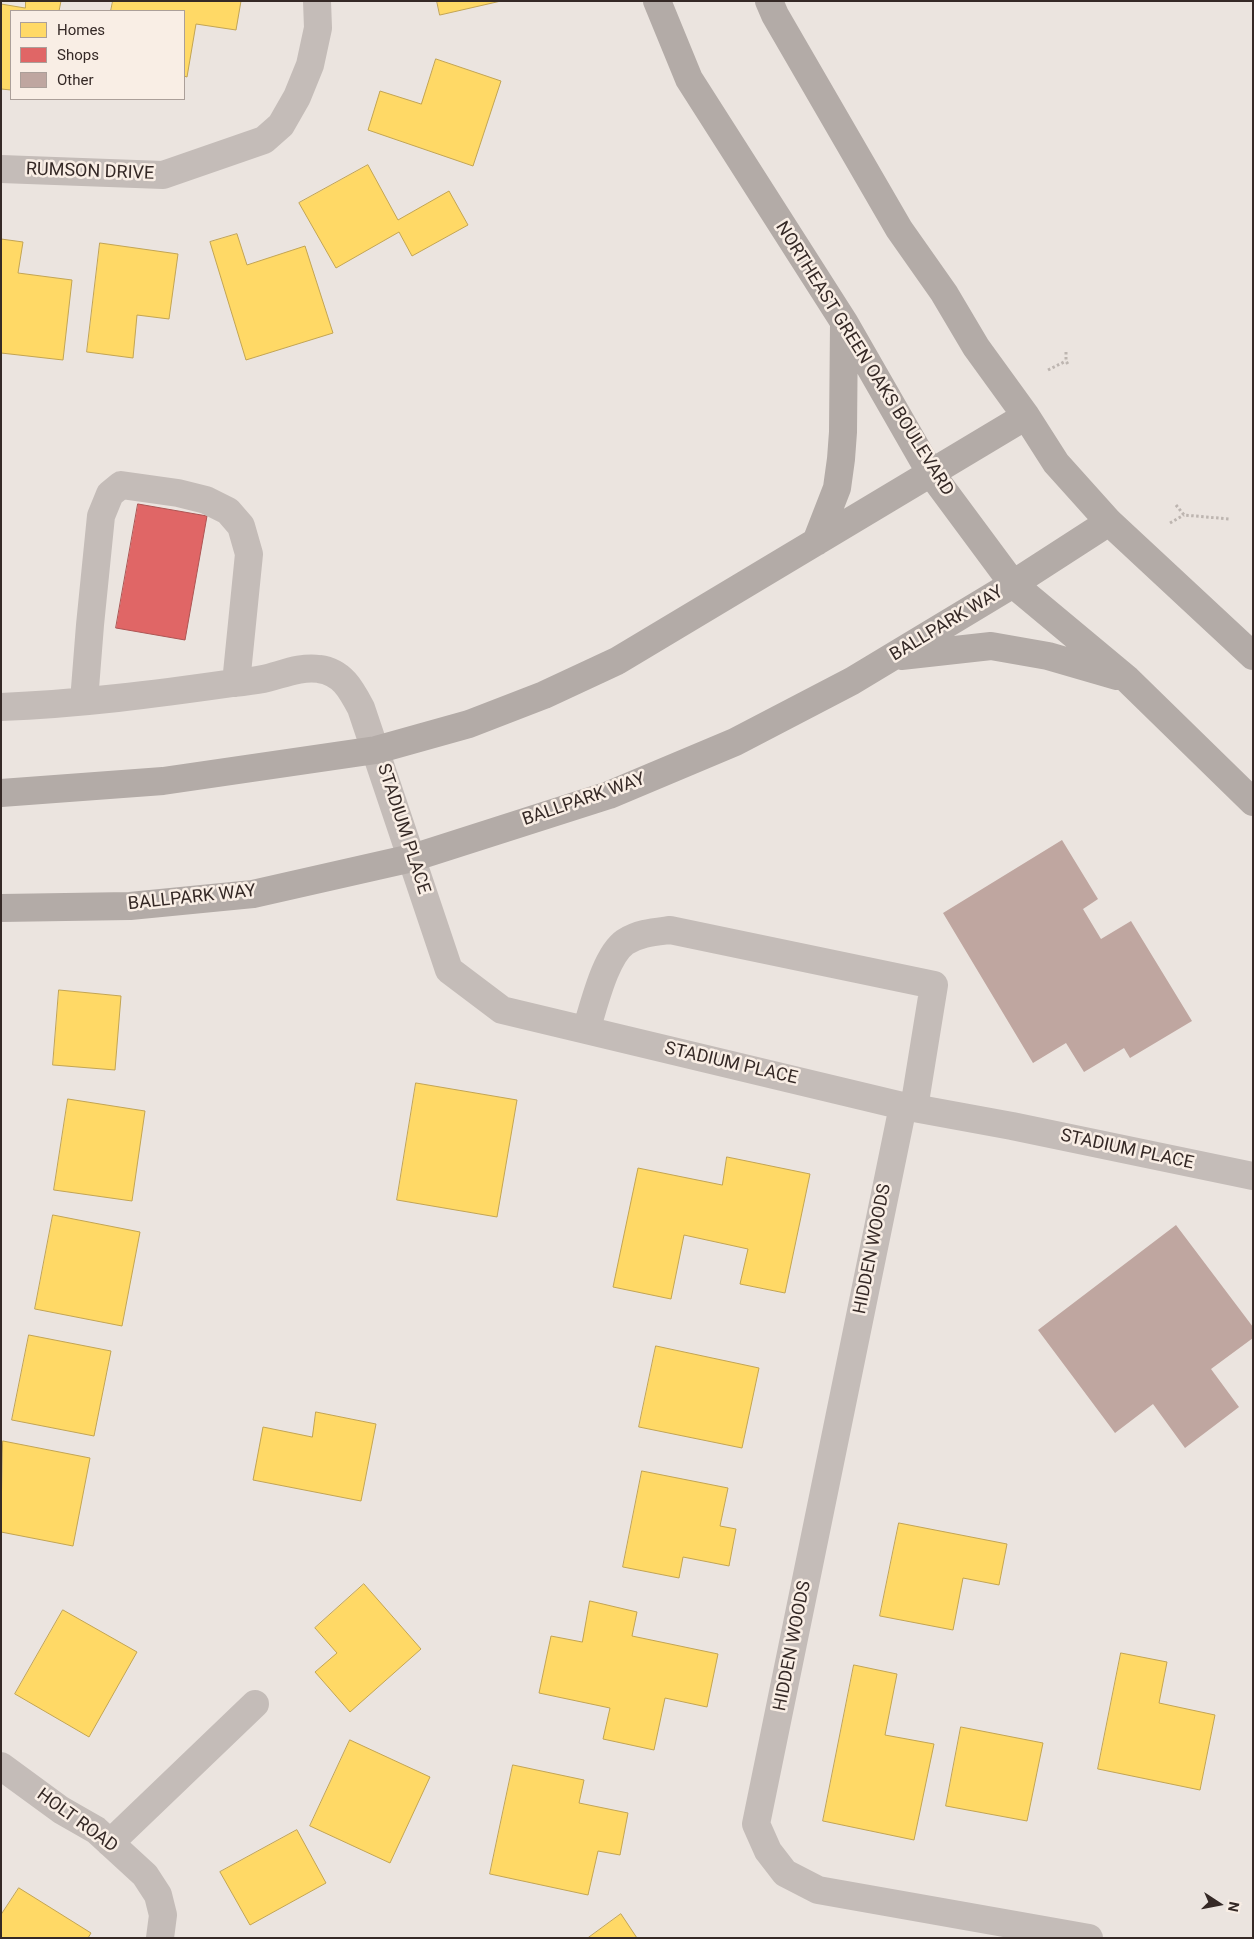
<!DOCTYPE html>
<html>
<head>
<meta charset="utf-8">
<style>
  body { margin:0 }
  #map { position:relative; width:1254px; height:1939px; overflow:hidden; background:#ebe4df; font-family:Roboto,sans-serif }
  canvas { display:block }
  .frame { position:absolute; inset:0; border:2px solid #352926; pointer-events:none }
  .legend { position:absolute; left:10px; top:10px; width:175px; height:90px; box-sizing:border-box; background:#f9eee5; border:1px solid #ab9f99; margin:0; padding:6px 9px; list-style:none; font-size:15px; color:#352926 }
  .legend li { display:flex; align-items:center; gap:10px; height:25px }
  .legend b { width:25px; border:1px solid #ab9f99 }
  .north { position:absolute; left:1194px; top:1879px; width:50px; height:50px; -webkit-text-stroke:4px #f9eee5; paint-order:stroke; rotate:101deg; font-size:14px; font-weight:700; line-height:20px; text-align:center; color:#352926 }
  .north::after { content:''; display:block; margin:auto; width:18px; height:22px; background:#352926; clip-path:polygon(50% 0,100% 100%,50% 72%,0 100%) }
</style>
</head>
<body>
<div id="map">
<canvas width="1254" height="1939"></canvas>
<div class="frame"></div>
<ul class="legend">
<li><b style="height:14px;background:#ffd966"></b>Homes</li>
<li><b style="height:14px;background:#e06666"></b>Shops</li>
<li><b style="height:14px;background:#bfa6a0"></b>Other</li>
</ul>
<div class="north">N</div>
</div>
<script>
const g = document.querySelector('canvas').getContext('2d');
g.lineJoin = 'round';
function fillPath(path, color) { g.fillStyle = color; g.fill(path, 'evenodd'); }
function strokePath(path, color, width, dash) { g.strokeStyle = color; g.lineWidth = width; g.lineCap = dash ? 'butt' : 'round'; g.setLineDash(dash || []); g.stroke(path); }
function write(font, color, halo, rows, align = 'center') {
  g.font = font + ' Roboto,sans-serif'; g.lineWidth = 5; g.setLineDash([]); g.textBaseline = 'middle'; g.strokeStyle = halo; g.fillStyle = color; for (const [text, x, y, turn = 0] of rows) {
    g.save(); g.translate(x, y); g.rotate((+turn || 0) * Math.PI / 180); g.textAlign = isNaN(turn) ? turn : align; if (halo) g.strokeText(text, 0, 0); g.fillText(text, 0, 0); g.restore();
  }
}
const homes = new Path2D(`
  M26,1H61L59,11H11V90L1,89V4L25,8Z
  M113,1H241L236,30L196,24L187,77L184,76V11H111Z
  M437,1H501L440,15Z
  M436,59L501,81L473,166L368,130L380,91L421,104Z
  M368,165L398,220L449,191L468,225L412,256L399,232L336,268L299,203Z
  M237,234L247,265L305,246L333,333L246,360L210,242Z
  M1,239L23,242L18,273L72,280L63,360L1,353Z
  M100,243L178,254L169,319L137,315L133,358L87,352Z
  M59,990L121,996L115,1070L53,1065Z
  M416,1083L517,1100L497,1217L397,1200Z
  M68,1099L145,1111L132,1201L54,1190Z
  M727,1157L810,1174L785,1293L740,1284L748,1249L684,1235L671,1299L613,1287L638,1168L722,1185Z
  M53,1215L140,1232L122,1326L35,1309Z
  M29,1335L111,1351L94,1436L12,1420Z
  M656,1346L759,1368L742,1448L639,1427Z
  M316,1412L376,1424L361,1501L253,1480L263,1427L312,1437Z
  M3,1441L90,1458L73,1546L1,1532Z
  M642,1471L728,1488L720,1526L736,1529L729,1566L683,1557L679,1578L623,1567Z
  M899,1523L1007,1544L999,1585L963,1578L953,1630L880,1616Z
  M364,1584L421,1649L350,1712L315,1672L337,1653L315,1628Z
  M590,1601L637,1612L632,1636L718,1654L707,1707L665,1698L654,1750L603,1739L610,1708L539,1693L551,1636L582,1642Z
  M63,1610L137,1652L89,1737L15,1694Z
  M1121,1653L1167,1662L1159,1703L1215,1715L1200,1790L1098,1769Z
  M854,1665L897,1674L885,1735L934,1744L914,1840L823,1821Z
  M961,1727L1043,1743L1027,1821L946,1806Z
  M350,1740L430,1777L390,1863L310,1826Z
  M513,1765L584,1780L579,1803L628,1813L620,1855L598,1851L588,1895L490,1874Z
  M297,1830L326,1883L250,1925L220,1872Z
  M19,1888L91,1933L88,1938H1V1915Z
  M621,1914L637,1938H588Z`);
fillPath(homes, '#ffd966');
strokePath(homes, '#c2a453', 1);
const shops = new Path2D(`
  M138,504L207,516L185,640L116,628Z`);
fillPath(shops, '#e06666');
strokePath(shops, '#ad5453', 1);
fillPath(new Path2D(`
  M1062,840L1098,899L1083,909L1101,939L1131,921L1192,1021L1130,1058L1124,1048L1084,1072L1066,1043L1033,1063L943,913Z
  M1176,1225L1253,1327V1338L1211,1369L1239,1407L1185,1448L1153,1404L1115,1433L1038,1330Z`), '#bfa6a0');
strokePath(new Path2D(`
  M1066,352V361L1069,366
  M1048,370L1066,361
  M1176,505L1184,515L1229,519
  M1170,523L1184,515`), '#bdb5b0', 3, [2.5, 2.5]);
strokePath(new Path2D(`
  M1,169L163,175L264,140L281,125L297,97L310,65L318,28L317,1
  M84,701L90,625L101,516L110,494L121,485L178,493L206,500L228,511L241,526L249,554L236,683
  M1,707C79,704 156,694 233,683C243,682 253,681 263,679C281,675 301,666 319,669C342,672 351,689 361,708L449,970L502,1010L903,1106L1012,1126L1253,1176
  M586,1030C594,1006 605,956 625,942C639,933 654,932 670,930L934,985L914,1108
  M903,1106L756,1824L768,1851L785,1873L818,1890L1089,1938
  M1,1766L61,1810L96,1830L145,1875L158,1895L163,1915L160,1938
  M110,1843L255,1704`), '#c4bcb8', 28);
strokePath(new Path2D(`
  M657,1L689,79L844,322L930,472L1013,584L1127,679L1253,802
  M769,1L775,15L899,229L944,293L976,347L1026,416L1056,463L1109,522L1253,656
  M816,542L837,488L841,459L843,432L844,323
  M901,656L991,646L1048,656L1117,676
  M1,793L163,781L376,750L469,724L544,695L617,661L1026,416
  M1,908L130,906L253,894L412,858L609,795L735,742L852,681L1013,584L1109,522`), '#b3aba7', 28);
write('18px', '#352926', '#f9eee5', [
  ["RUMSON DRIVE",90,172,2],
  ["NORTHEAST GREEN OAKS BOULEVARD",864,359,58],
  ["BALLPARK WAY",947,624,-31],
  ["BALLPARK WAY",584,800,-19],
  ["STADIUM PLACE",403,829,72],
  ["BALLPARK WAY",192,898,-6],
  ["STADIUM PLACE",731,1064,13],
  ["STADIUM PLACE",1127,1150,12],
  ["HIDDEN WOODS",873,1249,-79],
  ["HIDDEN WOODS",793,1646,-79],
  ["HOLT ROAD",77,1821,36]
]);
</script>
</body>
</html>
